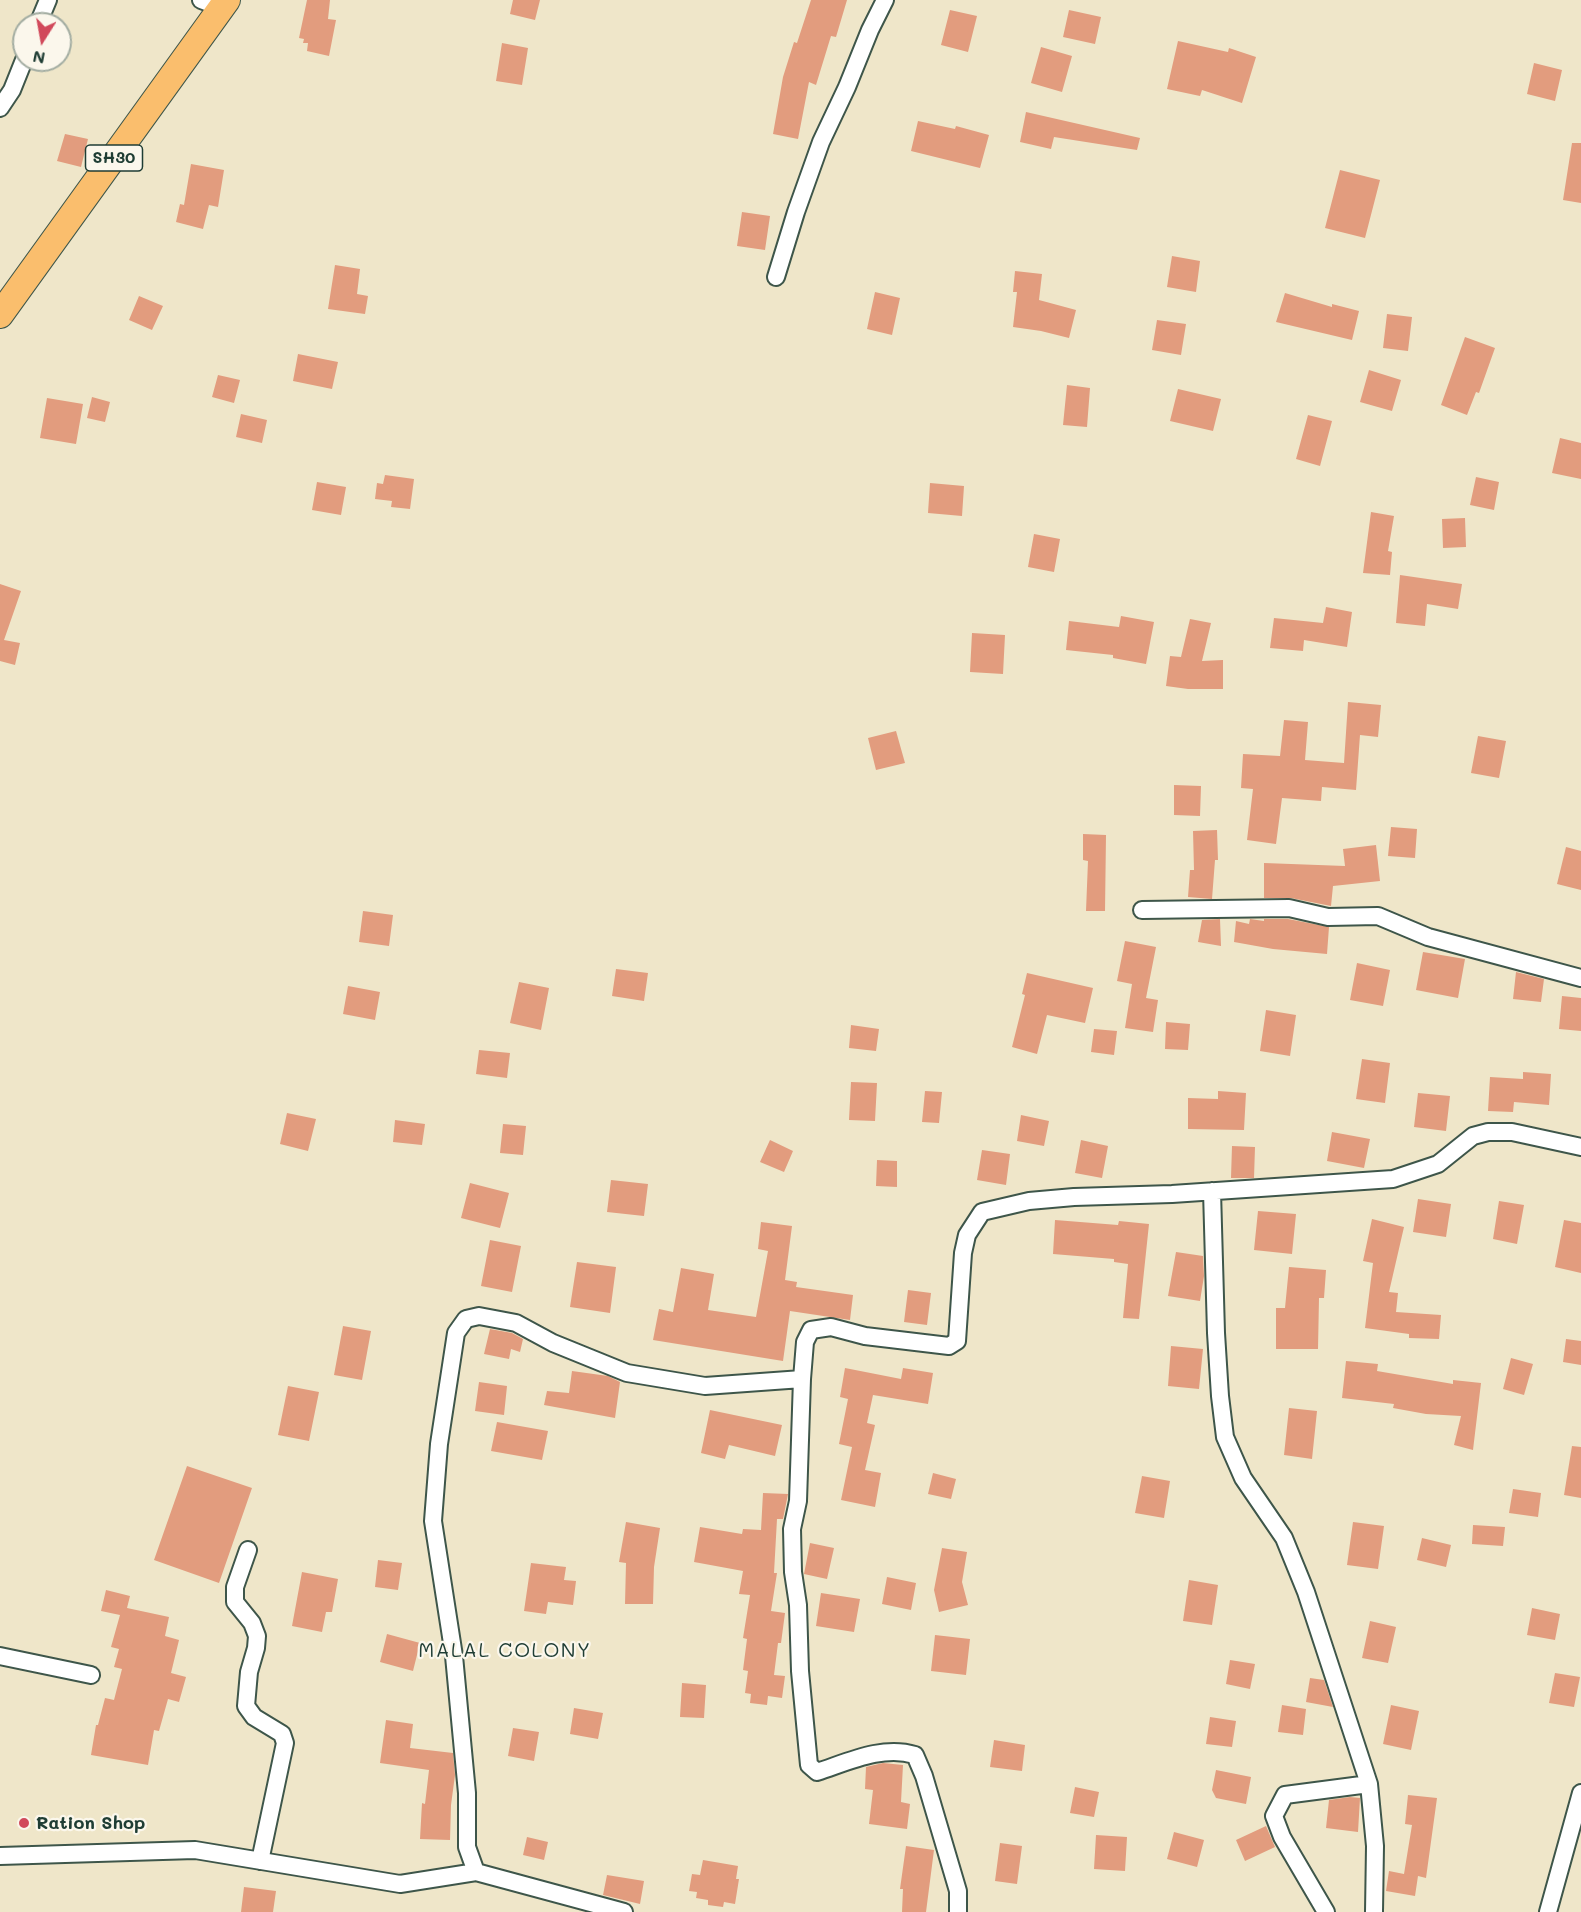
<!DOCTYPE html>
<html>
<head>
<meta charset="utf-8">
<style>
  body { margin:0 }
  #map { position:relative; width:1581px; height:1912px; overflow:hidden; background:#efe6c9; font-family:Mali,sans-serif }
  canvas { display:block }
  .north { position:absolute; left:12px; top:12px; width:60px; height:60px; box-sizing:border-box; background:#fbf7ec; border:2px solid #a3ada2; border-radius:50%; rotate:191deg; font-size:16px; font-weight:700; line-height:24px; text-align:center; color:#1f3d34 }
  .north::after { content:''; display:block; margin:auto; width:21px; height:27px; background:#d1495b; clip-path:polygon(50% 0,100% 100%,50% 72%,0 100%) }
</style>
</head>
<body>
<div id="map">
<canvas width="1581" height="1912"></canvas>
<div class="north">N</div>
</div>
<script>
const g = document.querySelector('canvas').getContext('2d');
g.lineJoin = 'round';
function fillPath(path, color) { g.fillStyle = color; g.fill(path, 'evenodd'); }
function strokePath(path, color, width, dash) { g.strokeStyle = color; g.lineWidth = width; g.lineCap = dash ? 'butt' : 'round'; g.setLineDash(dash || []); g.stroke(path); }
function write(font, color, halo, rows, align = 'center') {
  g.font = font + ' Mali,sans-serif'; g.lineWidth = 4.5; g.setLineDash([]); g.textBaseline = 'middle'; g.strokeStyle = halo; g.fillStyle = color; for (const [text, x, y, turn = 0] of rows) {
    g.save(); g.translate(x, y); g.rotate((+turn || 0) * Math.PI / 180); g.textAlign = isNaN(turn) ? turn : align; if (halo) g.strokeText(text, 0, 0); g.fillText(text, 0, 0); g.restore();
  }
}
fillPath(new Path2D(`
  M307,0H330L328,19L336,20L329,56L307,51L308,43H303L304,39L299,38Z
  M513,0H540L535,20L510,14Z
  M811,0H847L836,37L831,36L816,85L809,82L798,139L773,134L783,77L794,42L797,43Z
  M950,10L977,16L968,52L941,45Z
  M1069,10L1101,17L1095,44L1063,37Z
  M1178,41L1228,52L1229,48L1256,57L1242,103L1202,90L1200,96L1167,89Z
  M502,43L528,48L522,85L496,81Z
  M1041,47L1072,56L1062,92L1031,83Z
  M1534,63L1562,70L1555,101L1527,94Z
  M1026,112L1140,138L1137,150L1054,137L1051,149L1020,142Z
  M918,121L955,129L956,126L989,135L980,168L911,151Z
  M65,134L88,139L81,167L57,161Z
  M1572,143H1581V203L1563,200Z
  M191,164L224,170L218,207L209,205L203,229L176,222L180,204L184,205Z
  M1340,170L1380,180L1365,238L1325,228Z
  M742,212L770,216L765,250L737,246Z
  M1172,256L1200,261L1196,292L1167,287Z
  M335,265L360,269L357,294L368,296L365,314L328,309Z
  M1015,271L1042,274L1039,300L1076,310L1069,338L1041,331L1013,327L1017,292H1013Z
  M875,292L900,298L892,335L867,329Z
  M1285,293L1332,307V304L1359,311L1352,340L1276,322Z
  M139,296L163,306L152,330L129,320Z
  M1387,314L1412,317L1408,351L1383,348Z
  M1157,320L1186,324L1181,355L1152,350Z
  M1465,337L1495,348L1479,393L1476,392L1467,415L1441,405Z
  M298,354L338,362L332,389L293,381Z
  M1369,370L1401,380L1392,411L1360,402Z
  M218,375L240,380L234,403L212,397Z
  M1067,385L1090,388L1087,427L1063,425Z
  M1178,389L1221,399L1213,431L1170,421Z
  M92,397L110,402L105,422L87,418Z
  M47,398L83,404L76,444L40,438Z
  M241,414L267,420L262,443L236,437Z
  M1308,415L1332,421L1320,466L1296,459Z
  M1560,438L1581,443V479L1552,473Z
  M385,475L414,479L410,509L391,507L392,501L375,499L377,483L383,484Z
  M1476,477L1499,482L1494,510L1470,505Z
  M317,482L346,487L341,515L312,510Z
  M930,483L964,486L962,516L928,513Z
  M1371,512L1394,516L1388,551L1392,552L1390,575L1363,573Z
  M1465,518L1466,547L1443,548L1442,519Z
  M1034,534L1060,539L1054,572L1028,567Z
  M1400,575L1462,584L1458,609L1427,604L1425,626L1396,623Z
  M0,584L21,591L4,640L20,643L15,665L0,661Z
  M1326,607L1352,612L1347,647L1304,640L1303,651L1270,648L1274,618L1323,623Z
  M1121,616L1154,622L1146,664L1113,658V655L1066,650L1069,621L1119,627Z
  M1190,619L1211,623L1202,661L1223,660V689H1188L1166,686L1170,656L1181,657Z
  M972,633L1005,635L1003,674L970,672Z
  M1348,702L1381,705L1378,737L1360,735L1356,790L1322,787L1321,801L1282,798L1276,844L1247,840L1253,789L1241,788L1243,754L1280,756L1284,720L1308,722L1305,760L1344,763Z
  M896,731L905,763L876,770L868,738Z
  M1478,736L1506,741L1499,778L1471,773Z
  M1174,785L1201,786L1200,816L1174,815Z
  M1391,827L1417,829L1415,858L1388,856Z
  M1217,830L1218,860H1215L1212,899L1188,897L1190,870H1194L1193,831Z
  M1083,834L1106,835L1105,911H1086L1088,861L1083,860Z
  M1376,845L1380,881L1333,886L1331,906L1291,898H1264V863L1345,866L1343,849Z
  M1566,847L1581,851V890L1557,884Z
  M363,911L393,915L389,946L359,942Z
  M1220,919L1221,946L1198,942L1202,920Z
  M1250,919L1264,921V919H1288L1329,927L1327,954L1273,949L1234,942L1236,921L1249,924Z
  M1125,941L1156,947L1146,998L1158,1000L1153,1032L1125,1028L1132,984L1117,981Z
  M1423,952L1465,959L1458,998L1416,990Z
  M1357,963L1390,970L1383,1006L1350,1000Z
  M616,969L648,973L644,1001L612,996Z
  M1516,972L1544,979L1541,1002L1513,999Z
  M1027,973L1093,988L1085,1023L1047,1015L1037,1054L1012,1047L1025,995L1022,994Z
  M519,982L549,988L541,1030L510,1023Z
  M348,986L380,992L375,1020L343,1014Z
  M1562,996L1581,998V1031L1559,1029Z
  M1266,1010L1296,1015L1290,1056L1260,1051Z
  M1166,1022L1190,1024L1188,1050L1165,1049Z
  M851,1025L879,1029L876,1051L849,1048Z
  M1094,1029L1117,1031L1114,1055L1091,1052Z
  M479,1050L510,1053L507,1078L476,1074Z
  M1362,1059L1390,1063L1385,1103L1356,1099Z
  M1523,1072L1551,1074L1549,1105L1514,1102L1513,1112L1488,1111L1490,1077L1523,1079Z
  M851,1082L877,1083L875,1121L849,1120Z
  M925,1091L942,1092L939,1123L922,1122Z
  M1218,1091L1246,1093L1244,1130L1188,1129V1098L1218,1099Z
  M1418,1093L1450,1096L1446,1131L1414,1127Z
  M287,1113L316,1119L308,1151L280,1144Z
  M1021,1115L1049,1121L1044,1146L1017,1141Z
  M395,1120L425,1124L422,1145L393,1142Z
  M503,1124L526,1126L523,1155L500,1153Z
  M1332,1132L1370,1139L1364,1168L1327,1161Z
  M770,1140L793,1151L784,1172L760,1162Z
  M1081,1140L1108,1146L1102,1178L1075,1173Z
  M1232,1146L1255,1147L1254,1178H1231Z
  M982,1150L1010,1154L1006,1185L977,1180Z
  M877,1160L897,1161V1187L876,1186Z
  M611,1180L648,1184L644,1216L607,1212Z
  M470,1183L509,1193L500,1228L461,1218Z
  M1418,1199L1451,1204L1446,1237L1413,1232Z
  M1499,1201L1524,1205L1517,1244L1493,1239Z
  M1258,1211L1296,1214L1292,1254L1254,1250Z
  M1372,1219L1404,1227L1389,1292L1398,1293L1396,1312L1441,1315L1439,1339L1409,1338V1334L1365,1328L1373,1263L1363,1261Z
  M1055,1220L1118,1225L1119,1221L1149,1224L1139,1319L1123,1318L1128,1264L1114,1262V1259L1053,1254Z
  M1564,1220L1581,1223V1273L1555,1267Z
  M761,1222L792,1226L785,1280L797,1282L796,1287L853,1295L850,1320L790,1311L783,1361L653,1340L659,1309L673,1312L681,1268L714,1274L708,1310L756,1317L768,1251L758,1249Z
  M490,1240L521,1246L512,1292L481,1286Z
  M1176,1252L1203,1256L1204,1276L1200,1301L1168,1296Z
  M577,1262L616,1267L610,1313L570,1307Z
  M1289,1267L1326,1270L1324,1298H1319L1318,1349H1276V1308H1285Z
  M908,1290L931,1293L927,1325L904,1322Z
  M343,1326L371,1331L362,1380L334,1375Z
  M490,1329L512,1333L523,1339L520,1352L511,1349L509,1359L484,1354Z
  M1566,1339L1581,1341V1365L1563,1362Z
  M1171,1346L1203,1349L1199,1389L1168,1386Z
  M1511,1358L1533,1364L1524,1395L1503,1389Z
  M1346,1361L1378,1364L1377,1371L1453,1384V1380L1481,1383L1473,1450L1454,1445L1461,1416L1426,1414L1393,1408L1394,1404L1342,1398Z
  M845,1368L901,1379L903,1368L933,1373L928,1404L873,1395L867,1423L875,1425L865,1470L881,1473L875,1507L841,1500L852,1447L839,1444L848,1399L840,1397Z
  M572,1371L608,1376L620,1382L615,1418L544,1405L547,1391L569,1393Z
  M479,1382L507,1386L504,1415L475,1411Z
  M288,1386L319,1392L309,1441L278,1435Z
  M1289,1408L1317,1411L1312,1459L1284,1455Z
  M710,1410L782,1425L775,1456L729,1445L725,1459L701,1453Z
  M497,1422L548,1431L542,1460L491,1451Z
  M1572,1446L1581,1447V1498L1564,1495Z
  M187,1466L252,1488L219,1583L154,1560Z
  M933,1473L956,1479L951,1499L928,1494Z
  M1142,1476L1170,1481L1164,1518L1135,1513Z
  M1513,1489L1541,1493L1538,1517L1509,1513Z
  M763,1493L788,1494L783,1519H777L774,1573H777L771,1611L785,1613L781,1643H778L774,1675L785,1676L782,1698L768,1696L767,1705L750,1703L751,1694L745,1693L748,1671L743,1670L747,1639L743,1638L750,1595L739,1594L743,1571L694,1562L700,1527L742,1534L743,1529L761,1530Z
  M626,1522L660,1528L654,1567L653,1604H625L626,1563L619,1562Z
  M1353,1522L1384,1526L1378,1569L1347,1565Z
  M1473,1525L1505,1527L1503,1546L1472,1544Z
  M1422,1538L1451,1545L1446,1567L1417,1560Z
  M810,1543L834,1548L827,1579L804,1574Z
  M942,1548L967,1552L962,1582L968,1605L939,1612L934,1590Z
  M378,1560L402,1563L398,1590L375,1587Z
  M531,1563L566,1567L564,1580L576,1581L573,1605L548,1602L546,1614L524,1611Z
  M302,1572L338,1579L332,1612H326L322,1632L292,1626Z
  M887,1577L916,1583L911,1610L882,1604Z
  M1189,1580L1218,1585L1212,1625L1183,1621Z
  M106,1590L130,1596L127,1608L169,1617L165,1636L179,1640L171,1673L186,1677L179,1702L168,1699L159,1731L154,1730L148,1765L91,1755L96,1725H98L105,1698L114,1700L122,1669L114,1667L119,1649L111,1647L120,1615L101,1611Z
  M821,1593L860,1599L854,1632L816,1626Z
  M1532,1608L1560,1614L1555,1640L1527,1635Z
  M1370,1621L1396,1627L1388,1663L1362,1658Z
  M387,1634L420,1643L413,1671L380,1662Z
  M935,1635L970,1639L966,1675L931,1671Z
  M1230,1660L1255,1664L1250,1689L1226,1684Z
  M1555,1673L1580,1677L1574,1707L1549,1703Z
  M1310,1678L1324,1680L1333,1707L1306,1702Z
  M682,1683L706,1685L704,1718L680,1717Z
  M1282,1705L1306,1709L1303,1735L1278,1732Z
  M1391,1705L1419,1711L1411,1750L1383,1744Z
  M574,1708L603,1713L598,1739L570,1734Z
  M1210,1717L1236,1721L1232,1747L1206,1744Z
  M386,1720L413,1724L410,1748L453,1753L455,1775L451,1805L450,1840L420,1839L422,1803L425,1804L429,1770L380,1763Z
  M513,1728L539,1732L534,1761L508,1756Z
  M994,1740L1025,1745L1022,1771L990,1767Z
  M883,1763L903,1765L901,1802L910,1804L907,1829L869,1824L873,1790L865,1789L866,1767Z
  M1216,1770L1251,1777L1246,1804L1216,1798L1212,1790Z
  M1075,1787L1099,1792L1094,1817L1070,1813Z
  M1408,1795L1437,1798L1426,1878L1418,1876L1415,1896L1386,1891L1389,1871L1404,1874L1412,1825L1405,1824Z
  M1350,1797L1360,1798L1358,1832L1326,1828L1329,1800Z
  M1266,1826L1275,1847L1245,1861L1236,1840Z
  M1174,1832L1204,1840L1197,1867L1167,1859Z
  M1096,1835L1127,1837L1125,1871L1094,1869Z
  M527,1837L548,1842L544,1860L523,1855Z
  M1000,1843L1022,1846L1017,1884L995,1881Z
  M906,1846L934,1850L926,1912H902L903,1889H900Z
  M703,1860L738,1866L736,1879H739L735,1904L724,1902L723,1907L708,1905V1900L696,1898L697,1892L689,1891L692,1874L700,1875Z
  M607,1875L644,1881L640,1904L603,1895Z
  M244,1887L276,1891L273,1912H241Z`), '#e29c7e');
const minor = new Path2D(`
  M201,0L222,8
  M38,24L48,0
  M0,108L12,90L24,60
  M776,277L796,212L821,142L847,87L870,30L885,0
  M1142,910L1289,908L1328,917L1378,916L1428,937L1581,978
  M1212,1191L1216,1333L1220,1396L1225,1437L1243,1478L1284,1538L1306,1592L1369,1784L1375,1846L1374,1912
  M802,1379L805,1342L811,1330L831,1327L865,1336L949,1346L957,1341L963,1253L967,1235L982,1212L1029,1201L1074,1197L1172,1194L1393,1179L1438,1164L1473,1136L1488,1132H1512L1581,1147
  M248,1550L235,1587V1602L252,1623L257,1636L256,1648L249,1672L246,1706L254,1717L282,1734L285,1743L260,1861
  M0,1656L91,1675
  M0,1856L195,1850L400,1884L476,1872L624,1912
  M476,1872L467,1847V1793L454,1656L433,1521L439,1444L456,1333L466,1319L479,1316L516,1323L553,1343L627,1373L705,1386L802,1379L798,1501L792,1529L793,1572L798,1605L800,1671L809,1765L817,1772C848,1762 882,1745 915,1755L924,1776L958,1891V1912
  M1326,1912L1282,1837L1274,1816L1285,1795L1369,1784
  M1548,1912L1581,1793`);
const primary = new Path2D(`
  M0,315L227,0`);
strokePath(minor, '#3e564a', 20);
strokePath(primary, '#3e564a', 28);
strokePath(minor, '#fff', 16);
strokePath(primary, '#fabe6d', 26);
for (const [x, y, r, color] of [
  [24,1823,6,"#d1495b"]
]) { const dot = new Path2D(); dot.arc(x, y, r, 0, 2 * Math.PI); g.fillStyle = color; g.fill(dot); strokePath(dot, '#fbf7ec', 2); }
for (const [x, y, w] of [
  [114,158,57]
]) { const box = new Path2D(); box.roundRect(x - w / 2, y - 13, w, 26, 4.5); g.fillStyle = '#fbf7ec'; g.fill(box); strokePath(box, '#1f3d34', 1.5); }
write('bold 16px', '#1f3d34', null, [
  ["SH30",114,158]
]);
write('bold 18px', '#1f3d34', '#fbf7ec', [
  ["Ration Shop",36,1823]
], 'left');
g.letterSpacing = '1.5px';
write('20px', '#1f3d34', '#fbf7ec', [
  ["MALAL COLONY",505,1651]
]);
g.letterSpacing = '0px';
</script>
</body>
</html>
